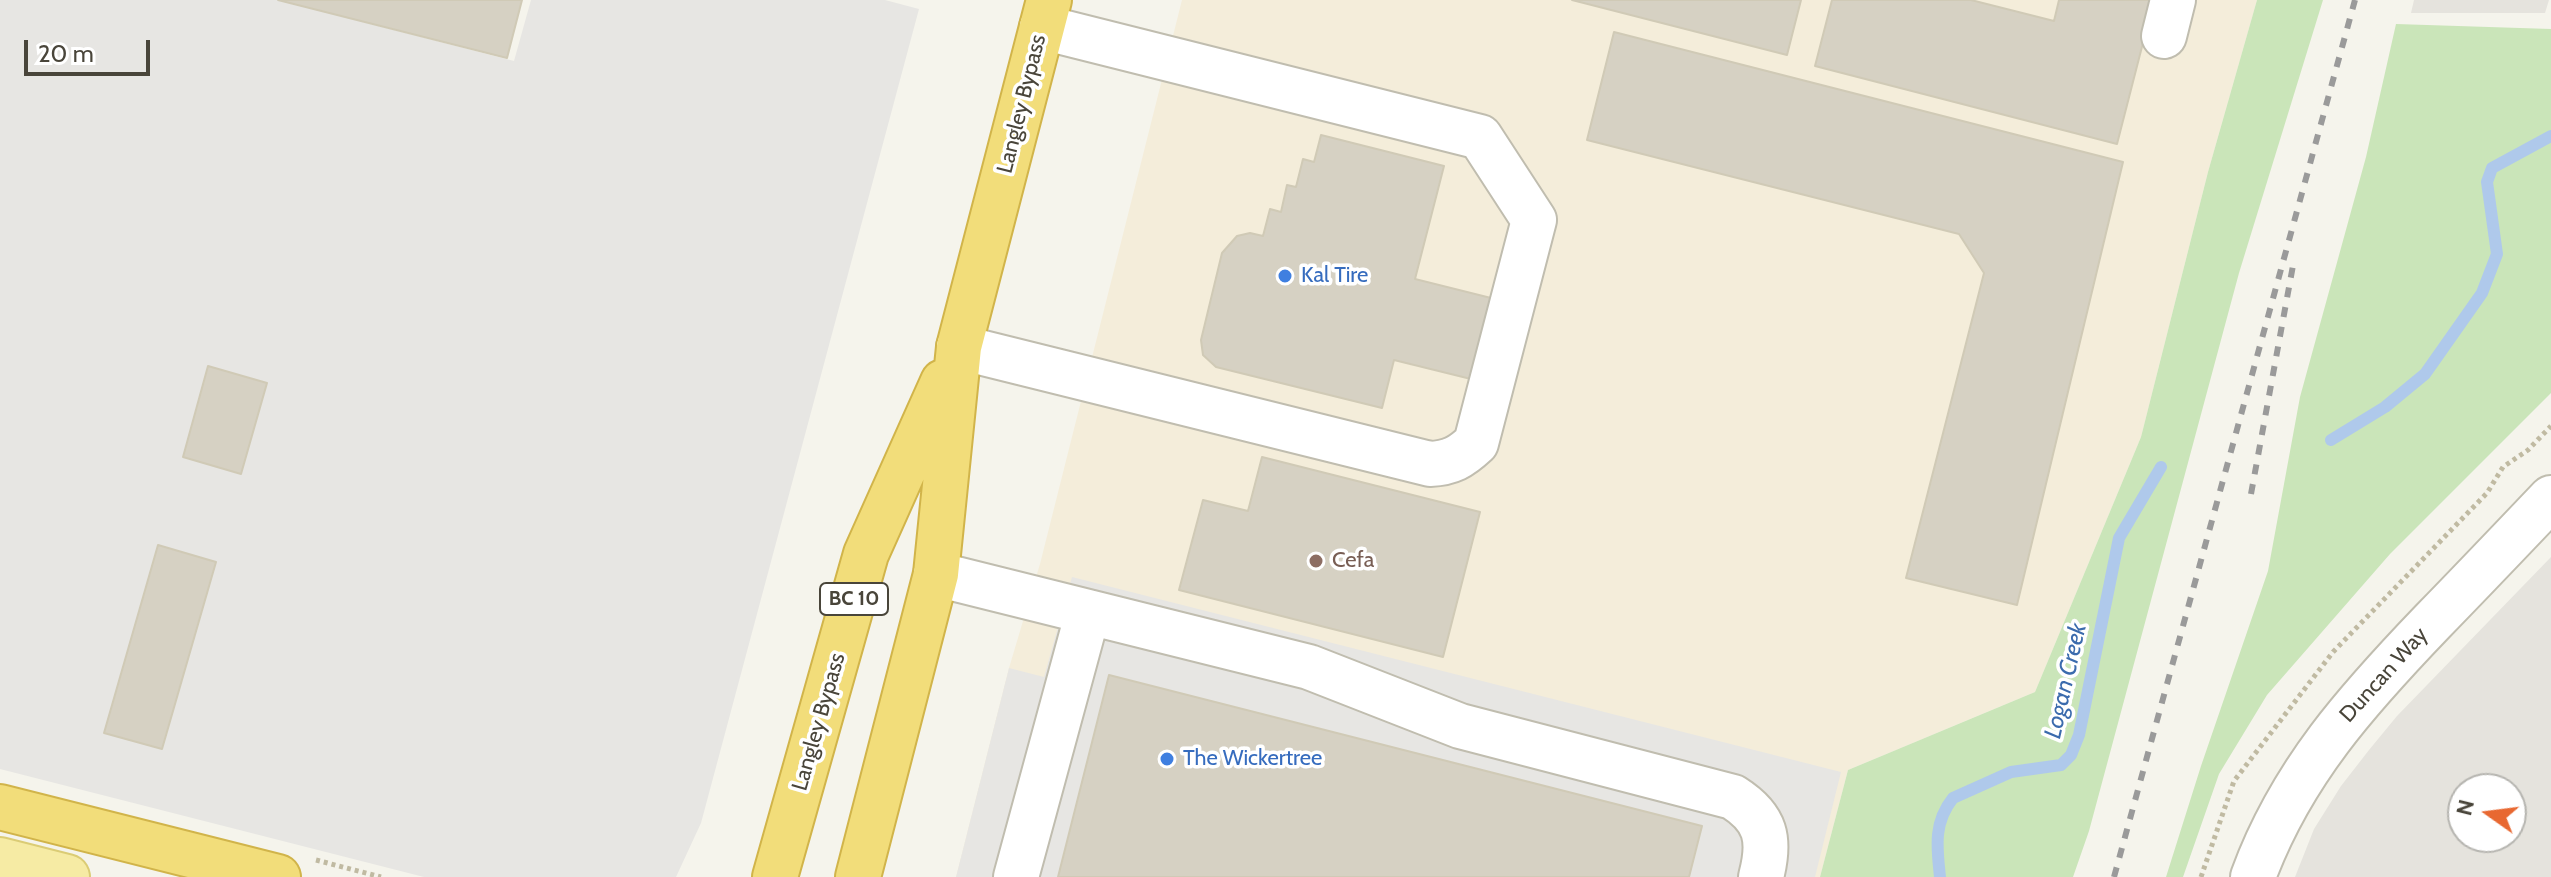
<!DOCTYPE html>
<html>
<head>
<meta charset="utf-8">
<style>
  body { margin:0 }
  #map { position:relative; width:2551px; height:877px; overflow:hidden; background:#f5f4ec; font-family:Cabin,sans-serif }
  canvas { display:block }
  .north { position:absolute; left:2447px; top:773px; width:80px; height:80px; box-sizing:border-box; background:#fff; border:2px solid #b6b5b0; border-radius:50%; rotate:284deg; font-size:22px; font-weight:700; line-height:32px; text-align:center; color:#49453a }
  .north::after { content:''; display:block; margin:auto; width:28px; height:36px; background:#e86831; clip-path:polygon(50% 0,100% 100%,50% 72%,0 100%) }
  .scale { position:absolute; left:24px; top:40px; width:126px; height:36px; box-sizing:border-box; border:4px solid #49453a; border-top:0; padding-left:10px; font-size:24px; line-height:28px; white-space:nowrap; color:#49453a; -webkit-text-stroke:6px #fff; paint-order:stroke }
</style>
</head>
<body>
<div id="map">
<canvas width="2551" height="877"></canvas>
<div class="north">N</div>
<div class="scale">20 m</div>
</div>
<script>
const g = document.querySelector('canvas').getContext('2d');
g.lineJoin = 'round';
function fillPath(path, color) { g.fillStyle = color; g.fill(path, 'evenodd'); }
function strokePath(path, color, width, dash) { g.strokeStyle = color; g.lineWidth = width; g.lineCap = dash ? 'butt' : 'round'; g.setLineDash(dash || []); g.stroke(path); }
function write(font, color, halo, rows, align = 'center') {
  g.font = font + ' Cabin,sans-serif'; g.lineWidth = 7; g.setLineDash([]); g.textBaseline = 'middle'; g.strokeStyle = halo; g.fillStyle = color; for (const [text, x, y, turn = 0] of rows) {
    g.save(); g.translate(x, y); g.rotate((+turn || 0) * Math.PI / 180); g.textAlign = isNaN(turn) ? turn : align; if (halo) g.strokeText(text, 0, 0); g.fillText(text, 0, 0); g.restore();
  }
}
fillPath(new Path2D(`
  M1182,0H2257L2208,172L2141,437L2035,692L1848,770L1820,877H956L1009,668L1040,564Z`), '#f4edda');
fillPath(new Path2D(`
  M2414,0H2549L2545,13H2411Z
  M2551,557V877H2295L2314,829L2341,786L2369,750L2397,716ZM2511,789V837H2463V789Z`), '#e5e3dd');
fillPath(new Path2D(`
  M2257,0H2323L2239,273L2089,831L2073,877H1820L1848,770L2035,692L2141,437L2208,172Z
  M2396,24L2551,29V393L2390,554L2267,695L2219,774L2183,877H2166L2201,766L2268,571L2300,397L2366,157Z`), '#cae5b9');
fillPath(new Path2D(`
  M0,0H278L514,61L531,0H885L919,9L701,823L676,877H424L0,769Z
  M1072,577L1841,772L1815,877H1689L1701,826L1110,675L1058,877H956L1009,668L1044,677Z`), '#e7e6e3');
strokePath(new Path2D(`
  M2331,440L2385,407L2425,374L2482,293L2497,254L2487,182L2492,168L2551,136
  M1940,877C1937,848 1933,823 1953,798L2011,772L2061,765L2071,755L2079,735L2119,538L2161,467`), '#afc9eb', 12);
const building = new Path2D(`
  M278,0H522L507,58Z
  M1572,0H1801L1787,55Z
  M1832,0H1971L2054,21L2059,0H2154L2117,144L1815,66Z
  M1614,32L2123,162L2017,605L1906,578L1984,273L1959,234L1587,140Z
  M1321,135L1444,166L1415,279L1491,298L1471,379L1394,360L1382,408L1216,367L1203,355L1201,340L1222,253L1237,236L1250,233L1263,236L1270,209L1281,212L1287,185L1296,187L1303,159L1314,162Z
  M208,366L267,383L241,474L183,457Z
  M1262,457L1480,512L1443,657L1179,590L1203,500L1248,511Z
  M158,545L216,562L162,749L104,733Z
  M1109,675L1702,826L1689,877H1058Z`);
fillPath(building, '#d6d1c3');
strokePath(building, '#d0cab6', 2);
const minor = new Path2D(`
  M2164,36L2173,0
  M959,347L1430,464C1451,463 1461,457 1476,443L1534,220L1480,137L1042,27
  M936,574L1309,667L1460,726L1733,797C1766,818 1771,839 1761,877
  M1016,877L1088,612
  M2253,877C2291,773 2358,699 2433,621C2473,580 2512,539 2551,498`);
const major = new Path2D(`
  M0,860L67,877`);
const highway = new Path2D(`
  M0,807L278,877
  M775,877L866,554L943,382
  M858,877L936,574L959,347L1049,0`);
strokePath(minor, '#c0bdaf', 48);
strokePath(major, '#dbcc75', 48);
strokePath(highway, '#d1b44a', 48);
strokePath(new Path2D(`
  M316,860L381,877
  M2201,877L2234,781L2333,652L2487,493L2503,467L2528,450L2551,426`), '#c0baa2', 5, [4, 4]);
strokePath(minor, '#fff', 44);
strokePath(major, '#f6eba4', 44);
strokePath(highway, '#f2dd7a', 44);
strokePath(new Path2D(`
  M2251,494L2294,260
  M2114,877L2355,0`), '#9a9a9a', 6, [10, 10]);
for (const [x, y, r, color] of [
  [1285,276,8,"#3f7fe0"],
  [1316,561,8,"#8d6e63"],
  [1167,759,8,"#3f7fe0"]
]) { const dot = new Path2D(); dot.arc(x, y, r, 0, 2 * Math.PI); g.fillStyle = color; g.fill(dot); strokePath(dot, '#fff', 3); }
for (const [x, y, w] of [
  [854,599,68]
]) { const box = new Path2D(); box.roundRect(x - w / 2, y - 16, w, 32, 6); g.fillStyle = '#fff'; g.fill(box); strokePath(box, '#49453a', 2); }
write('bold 20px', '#49453a', null, [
  ["BC 10",854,599]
]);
write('22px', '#49453a', '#fff', [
  ["Langley Bypass",1022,104,-76],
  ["Duncan Way",2384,675,-48],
  ["Langley Bypass",819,722,-74]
]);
write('22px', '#366cbe', '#fff', [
  ["Kal Tire",1301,276],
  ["The Wickertree",1183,759]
], 'left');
write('22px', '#785e54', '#fff', [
  ["Cefa",1332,561]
], 'left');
write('italic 24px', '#3b6bad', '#fff', [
  ["Logan Creek",2066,681,-77]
]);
</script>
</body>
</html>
